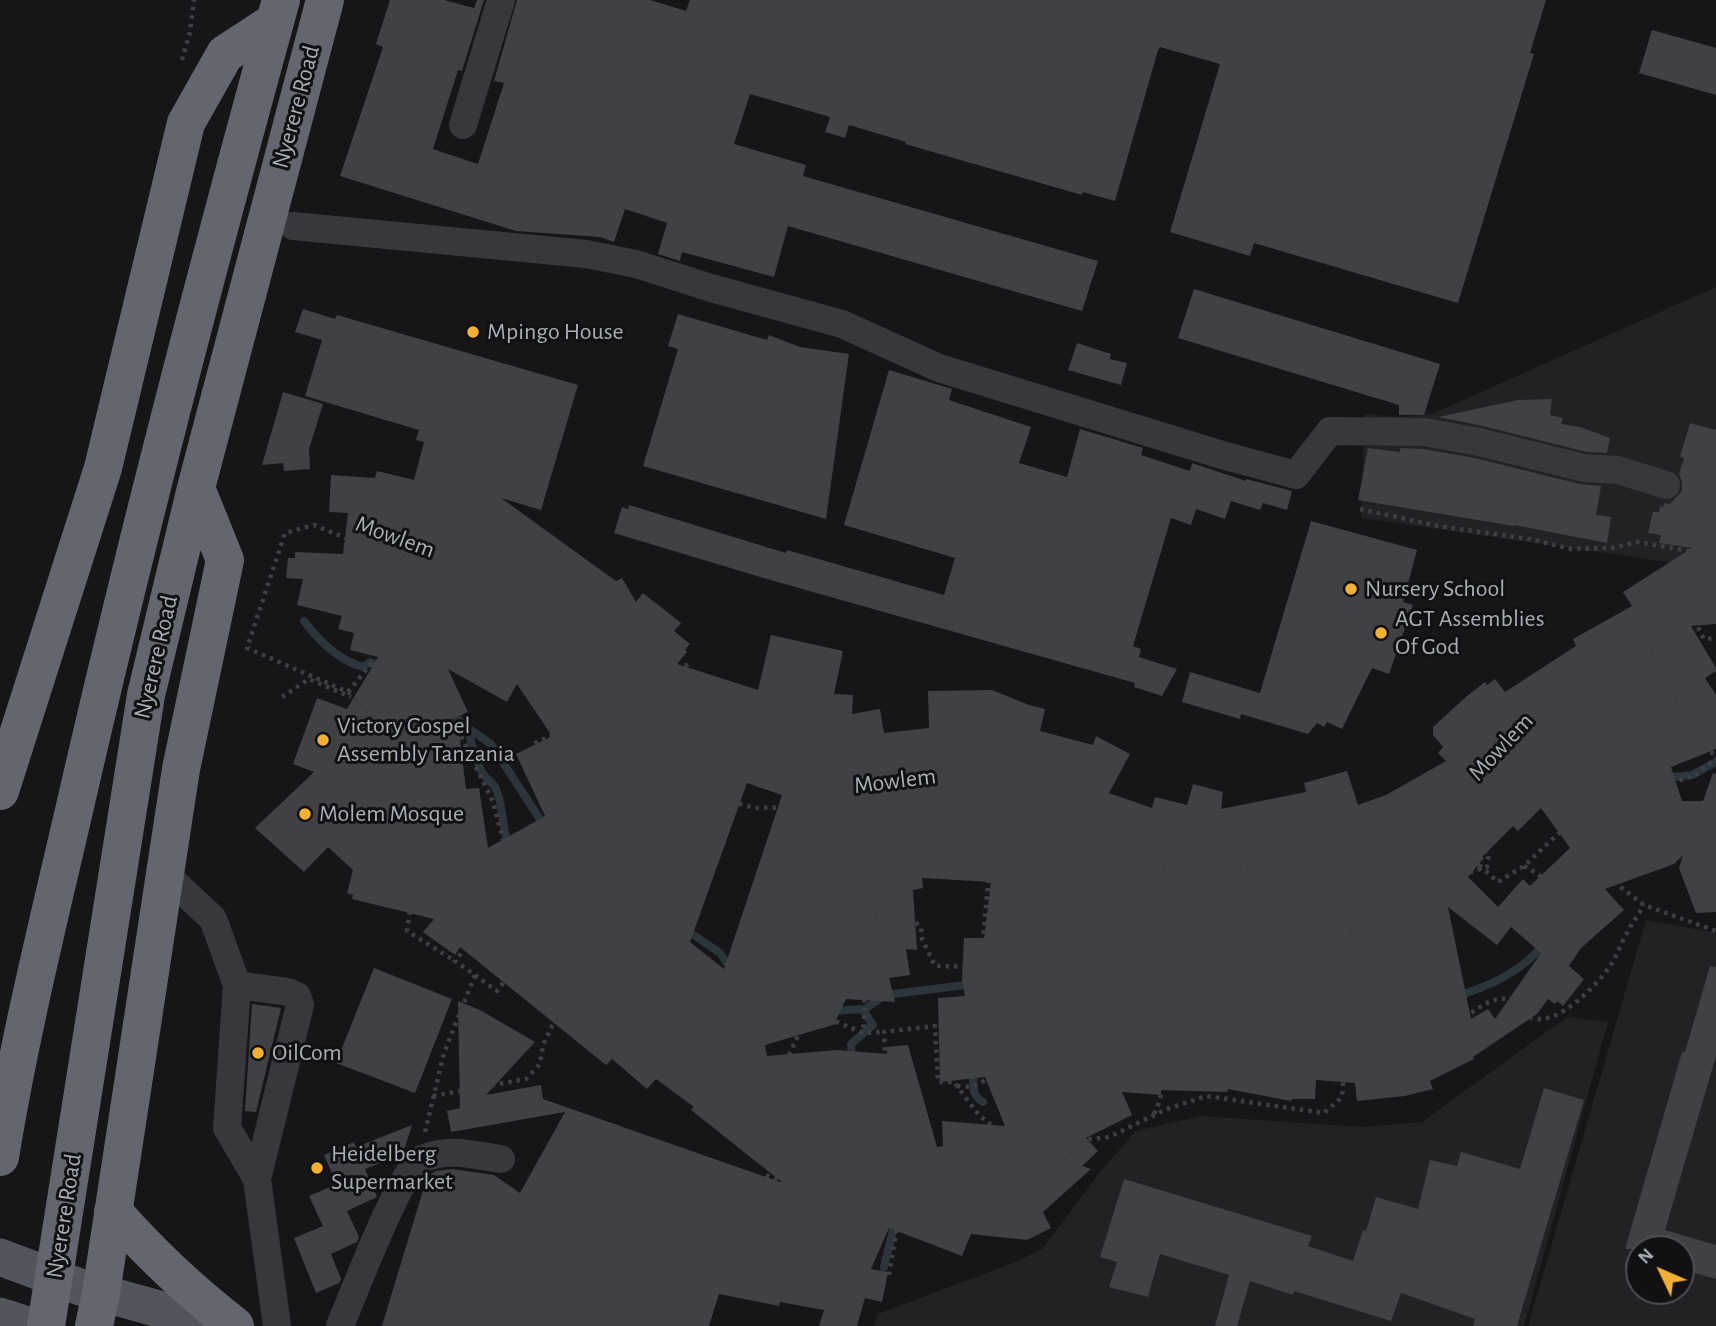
<!DOCTYPE html>
<html>
<head>
<meta charset="utf-8">
<style>
  body { margin:0 }
  #map { position:relative; width:1716px; height:1326px; overflow:hidden; background:#161618; font-family:"Alegreya Sans",sans-serif }
  canvas { display:block }
  .north { position:absolute; left:1625px; top:1235px; width:70px; height:70px; box-sizing:border-box; background:#111113; border:2px solid #4d4f55; border-radius:50%; rotate:314deg; font-size:19px; font-weight:700; line-height:28px; text-align:center; color:#a8adb8 }
  .north::after { content:''; display:block; margin:auto; width:24px; height:32px; background:#f2b134; clip-path:polygon(50% 0,100% 100%,50% 72%,0 100%) }
</style>
</head>
<body>
<div id="map">
<canvas width="1716" height="1326"></canvas>
<div class="north">N</div>
</div>
<script>
const g = document.querySelector('canvas').getContext('2d');
g.lineJoin = 'round';
function fillPath(path, color) { g.fillStyle = color; g.fill(path, 'evenodd'); }
function strokePath(path, color, width, dash) { g.strokeStyle = color; g.lineWidth = width; g.lineCap = dash ? 'butt' : 'round'; g.setLineDash(dash || []); g.stroke(path); }
function write(font, color, halo, rows, align = 'center') {
  g.font = font + ' "Alegreya Sans",sans-serif'; g.lineWidth = 6; g.setLineDash([]); g.textBaseline = 'middle'; g.strokeStyle = halo; g.fillStyle = color; for (const [text, x, y, turn = 0] of rows) {
    g.save(); g.translate(x, y); g.rotate((+turn || 0) * Math.PI / 180); g.textAlign = isNaN(turn) ? turn : align; if (halo) g.strokeText(text, 0, 0); g.fillText(text, 0, 0); g.restore();
  }
}
fillPath(new Path2D(`
  M1716,287V569L1361,518L1365,414L1399,417L1432,414Z
  M1646,920L1716,933V1326H1528ZM1639,1249H1681V1291H1639Z
  M1567,1017L1608,1022L1524,1326H874L878,1314L1013,1263L1042,1249L1101,1171L1136,1131L1201,1116L1361,1127L1422,1122Z`), '#222225');
strokePath(new Path2D(`
  M304,621C319,641 338,660 363,667L370,662L383,667
  M450,712L468,728L491,744L545,827
  M468,728C471,742 474,757 481,770C484,777 491,781 495,787C504,804 501,827 509,846
  M1663,778L1692,775L1716,762
  M685,929L720,953L729,966L735,968
  M1457,996C1490,986 1521,972 1543,945
  M831,1011L865,1009L885,995L974,984
  M852,1061L851,1044L873,1025L865,1013
  M972,1069C976,1083 968,1093 983,1102
  M884,1267L895,1222`), '#2c353c', 8);
fillPath(new Path2D(`
  M390,0H444L474,8L477,0H484L462,71L458,70L433,149L478,164L504,83L494,81L517,0H650L686,11L690,0H1546L1530,53L1534,54L1458,303L1254,243L1250,256L1170,232L1220,64L1160,47L1158,50L1115,201L1083,192L1082,195L905,144L906,142L849,125L845,138L825,132L830,117L750,94L734,144L806,165L803,176L1098,261L1082,311L788,226L774,277L682,252L680,261L658,254L667,223L625,209L614,242L600,237L516,231L340,176L383,47L376,44Z
  M1652,30L1716,48V95L1639,73Z
  M1194,289L1440,364L1424,415H1399V405L1178,338Z
  M303,309L335,319L337,315L578,385L541,510L501,498L616,581L622,578L636,602L643,593L681,623L674,631L690,644L685,650L687,652L677,664L758,690L771,635L843,651L834,694L853,695L852,714L880,709L884,733L929,728L928,691L992,690L1029,705L1045,709L1040,731L1093,745L1096,736L1130,754L1109,793L1152,808L1155,797L1187,805L1193,784L1223,792L1221,809L1306,792L1304,783L1347,771L1358,805L1386,795L1446,761L1438,753L1443,747L1433,735V727L1467,696L1485,682L1487,685L1495,679L1505,692L1576,646L1573,639L1632,606L1623,592L1692,548L1659,543L1661,535L1648,533L1653,512H1659L1660,506L1663,507L1664,503L1670,504L1682,491V482L1679,474L1684,458L1680,457L1690,423L1716,430V624L1691,626L1716,668V671L1705,678L1716,695V749L1671,767L1682,801H1703L1713,773L1716,774V912L1696,913L1679,868L1683,855L1674,864L1605,889L1624,910L1581,948L1569,966L1584,979L1563,1006L1557,1001L1555,1004L1548,999L1537,1014L1473,1057L1474,1059L1430,1081L1433,1089L1405,1096L1357,1101L1355,1083L1316,1080L1315,1099H1292L1291,1101L1228,1089L1227,1092L1161,1090V1095L1122,1092L1132,1115L1086,1138L1098,1151L1082,1166L1091,1169L1043,1212L1051,1228L1027,1240L971,1234L962,1256L889,1228L871,1269L888,1272L882,1302L865,1298L857,1326H819L824,1310L780,1302L779,1306L719,1294L709,1326H382L427,1177L436,1171L452,1169L494,1175L520,1193L565,1112L451,1132L447,1111L460,1108L458,1001L480,1010L535,1042L486,1095L541,1085L543,1099L783,1183L691,1110L694,1107L656,1079L647,1089L612,1059L606,1065L460,947L455,955L423,932L434,919L352,899L353,895L347,893L353,870L328,847L304,872L255,828L314,772L293,764L317,698L347,709L378,657L350,650L354,633L338,629L342,616L297,605L303,579L286,578L288,558H295V552L343,554L348,513L329,512L331,475L375,478L377,471L414,480L424,442L416,440L419,430L305,396L322,340L295,332ZM448,669L507,702L517,684L552,736L516,754L545,816L488,848L479,788L466,789L459,732L448,721L468,712ZM747,783L782,795L724,969L690,942ZM1541,808L1570,848L1530,886L1523,879L1498,907L1468,877L1484,858L1482,857L1513,826L1518,831ZM922,878L991,882L984,938H964L962,980L965,996L938,998L940,1082L985,1077L1005,1126L942,1121L943,1146L937,1147L908,1045L887,1047V1054L837,1050L767,1056L765,1045L836,1024L837,1018L846,999L895,1002L889,978L910,975L906,949L917,950L913,890L923,888ZM1448,907L1497,945L1511,927L1541,953L1495,1019L1488,1009L1471,1019Z
  M678,314L767,340L769,335L800,347L849,354L826,519L643,466L678,349L668,346Z
  M1077,343L1111,354L1110,359L1127,363L1121,385L1068,370Z
  M889,370L952,389L949,400L1031,427L1019,463L1067,477L1080,429L1143,448L1141,455L1190,471L1192,463L1246,481V479L1292,491L1287,510L1263,503L1260,510L1231,501L1225,519L1196,509L1191,525L1171,518L1133,646L1141,649L1139,657L1177,669L1162,696L1134,687L1135,683L767,579L614,533L622,507L628,509L629,505L786,553L787,550L944,595L955,558L844,525Z
  M283,392L323,404L309,449L310,469L284,471L283,463L262,465Z
  M1552,399L1550,415L1563,418L1561,424L1580,427L1610,438L1607,453L1587,452L1483,426L1438,417L1518,400Z
  M1368,448L1400,452V448L1423,449L1475,458L1580,484L1601,486L1596,515L1611,517L1607,543L1514,525V526L1358,500Z
  M1311,521L1417,550L1403,602L1413,605L1389,674L1372,668L1342,729L1327,722L1324,727L1317,723L1308,734L1241,714L1240,719L1182,702L1190,672L1260,693Z
  M1710,966L1716,967V1056L1665,1230L1716,1245V1279L1681,1269V1249H1625L1682,1052H1685Z
  M374,968L452,999L415,1093L336,1063Z
  M252,1004L281,1008L256,1112L245,1111Z
  M1544,1088L1584,1100L1517,1326H1473L1475,1319L1401,1293L1391,1321L1294,1291L1293,1295L1250,1281L1237,1326H1215L1229,1275L1160,1254L1148,1297L1109,1287L1117,1262L1100,1257L1124,1179L1312,1236L1308,1246L1353,1261L1363,1230L1366,1231L1376,1197L1418,1209L1430,1160L1457,1166L1461,1152L1520,1169Z
  M412,1125L403,1154L365,1169L377,1197L347,1211L359,1237L357,1242L331,1254L341,1279L339,1283L316,1293L294,1238L323,1226L309,1196L337,1184L324,1155L354,1142L356,1147Z`), '#404145');
strokePath(new Path2D(`
  M182,60L190,32L194,0
  M1360,509L1438,526L1530,539L1571,549L1611,548L1638,542L1716,556
  M403,558L410,549L420,510L459,518L519,548L518,551L545,565L549,558L583,577L586,584V596L608,632L622,628C625,632 630,638 632,643C633,647 632,651 633,655C637,665 646,678 655,683L686,665L694,688L692,702L687,708L670,721L650,729L635,730L609,742
  M1694,620L1704,639L1716,638
  M1695,620L1674,632L1676,626L1688,620V615L1680,599L1686,573L1716,577
  M1650,647L1653,648L1658,638L1661,644L1669,642L1682,630
  M348,692L371,664L389,672L411,677L446,600L453,576
  M282,697L309,679L351,697
  M585,703L583,721L533,744L558,796L568,789L617,767
  M1692,718L1698,717L1716,706
  M1532,743L1541,742L1546,746L1582,787L1576,803L1581,812
  M1582,787L1601,752L1654,725L1677,716L1676,698
  M1065,820L1068,822L1064,839L1065,845L1086,881L1087,903L1130,915L1149,872L1187,873L1189,921L1200,932L1228,928L1232,912C1237,912 1244,912 1249,914C1265,918 1274,931 1292,928V913L1315,915L1342,906L1346,922
  M1395,840L1386,856L1405,887V898C1391,909 1388,906 1373,912C1363,916 1358,921 1346,922L1353,931L1338,947H1370L1428,908L1433,909L1434,904L1464,875L1480,869L1467,854L1463,841L1489,853L1487,867L1480,866L1498,882L1524,866L1581,812L1652,786L1665,785L1696,775L1716,758
  M1524,866L1538,874L1562,900L1573,901L1583,893L1610,879L1644,905L1716,931
  M1232,912C1230,897 1232,878 1242,866
  M816,925L836,933L860,931L868,917L913,920L921,927L922,939L935,966L980,967L994,824L993,795
  M860,931L865,1009L863,1033
  M1201,933L1204,937L1209,993C1245,1007 1285,1001 1323,1004L1331,997C1333,980 1329,963 1338,947
  M475,975L497,991L536,939C535,926 545,914 556,909
  M644,1018L633,1015L607,996L604,981L594,977L578,965L593,939L556,909L566,879L541,866L521,881L502,884L507,854L493,802L461,736L430,771L348,692L247,648L285,533L314,525L377,551L453,576L500,599L520,605L539,624L553,644L585,703L609,742L625,789L669,786L755,808L810,807L873,802L922,791L993,795L1076,822L1113,845L1139,854L1160,867L1179,871L1198,870L1227,864L1242,865L1277,877L1340,860L1395,840L1419,824L1448,812L1459,810L1487,792L1507,772L1538,733L1555,715L1587,691L1603,672L1622,653L1646,641L1676,697L1692,718L1708,752L1716,754
  M748,1074L773,1090C786,1064 796,1036 811,1011L863,1033L884,1032
  M957,1086L971,1087L993,1077L1013,1073L1032,1051L1079,1041L1087,1031L1092,1018L1089,1003L1092,969L1087,903
  M773,1090L788,1110L789,1126L809,1131L805,1140L809,1143L807,1146L835,1160L833,1181L820,1207L786,1184L766,1175L752,1213L807,1237L802,1254
  M433,1096L526,1079L540,1064L543,1045L554,1022L580,997L604,981
  M1154,1114C1165,1092 1161,1083 1162,1060H1154L1156,1015L1184,1012V993H1209
  M425,1132L444,1053L475,975L455,961L486,923L502,884L420,869L413,889L407,931L455,961
  M889,1275L900,1208L899,1164L890,1154L885,1136L887,1086L884,1032L935,1026L938,1082H954L979,1115L997,1130L1034,1175L1068,1156L1083,1140L1109,1137L1167,1109L1206,1096L1324,1113L1342,1097L1346,1047C1384,1039 1423,1036 1458,1020C1475,1013 1489,996 1508,999C1515,1006 1522,1015 1533,1018C1558,1026 1597,985 1610,966C1617,956 1621,943 1627,933C1632,923 1639,914 1644,905`), '#3d3f44', 4.5, [3.5, 5]);
strokePath(new Path2D(`
  M463,125L501,0
  M293,226L586,254L636,264L711,288L842,324L939,368L1222,455L1296,475L1330,431L1425,432L1479,442L1584,468L1618,470L1666,485
  M164,873L213,919L237,985L227,1128L257,1179L277,1326
  M237,985L288,992L297,996L300,1005L257,1179
  M340,1326C352,1298 400,1169 422,1159C448,1147 474,1155 501,1159`), '#37383d', 28);
strokePath(new Path2D(`
  M0,1257L80,1287L220,1326
  M0,1316L31,1326`), '#53555c', 37);
strokePath(new Path2D(`
  M0,791L103,468L186,123L225,54L274,22
  M0,1157C20,1033 51,911 79,789C140,524 209,261 281,0
  M113,1211C151,1255 189,1290 235,1326
  M46,1326L146,695L196,488L325,0
  M94,1326L101,1293L181,769L225,560L196,488`), '#63666e', 38);
for (const [x, y, r, color] of [
  [473,332,7,"#f2b134"],
  [1351,589,7,"#f2b134"],
  [1381,633,7,"#f2b134"],
  [323,740,7,"#f2b134"],
  [305,814,7,"#f2b134"],
  [258,1053,7,"#f2b134"],
  [317,1168,7,"#f2b134"]
]) { const dot = new Path2D(); dot.arc(x, y, r, 0, 2 * Math.PI); g.fillStyle = color; g.fill(dot); strokePath(dot, '#111113', 2.5); }
write('24px', '#a8adb8', '#111113', [
  ["Nyerere Road",296,107,-75],
  ["Mowlem",395,537,20],
  ["Nyerere Road",156,657,-77],
  ["Mowlem",1501,747,-47],
  ["Mowlem",895,781,-7],
  ["Nyerere Road",64,1216,-81]
]);
write('24px', '#a8adb8', '#111113', [
  ["Mpingo House",487,332],
  ["Nursery School",1365,589],
  ["AGT Assemblies",1395,619],
  ["Of God",1395,647],
  ["Victory Gospel",337,726],
  ["Assembly Tanzania",337,754],
  ["Molem Mosque",319,814],
  ["OilCom",272,1053],
  ["Heidelberg",331,1154],
  ["Supermarket",331,1182]
], 'left');
</script>
</body>
</html>
